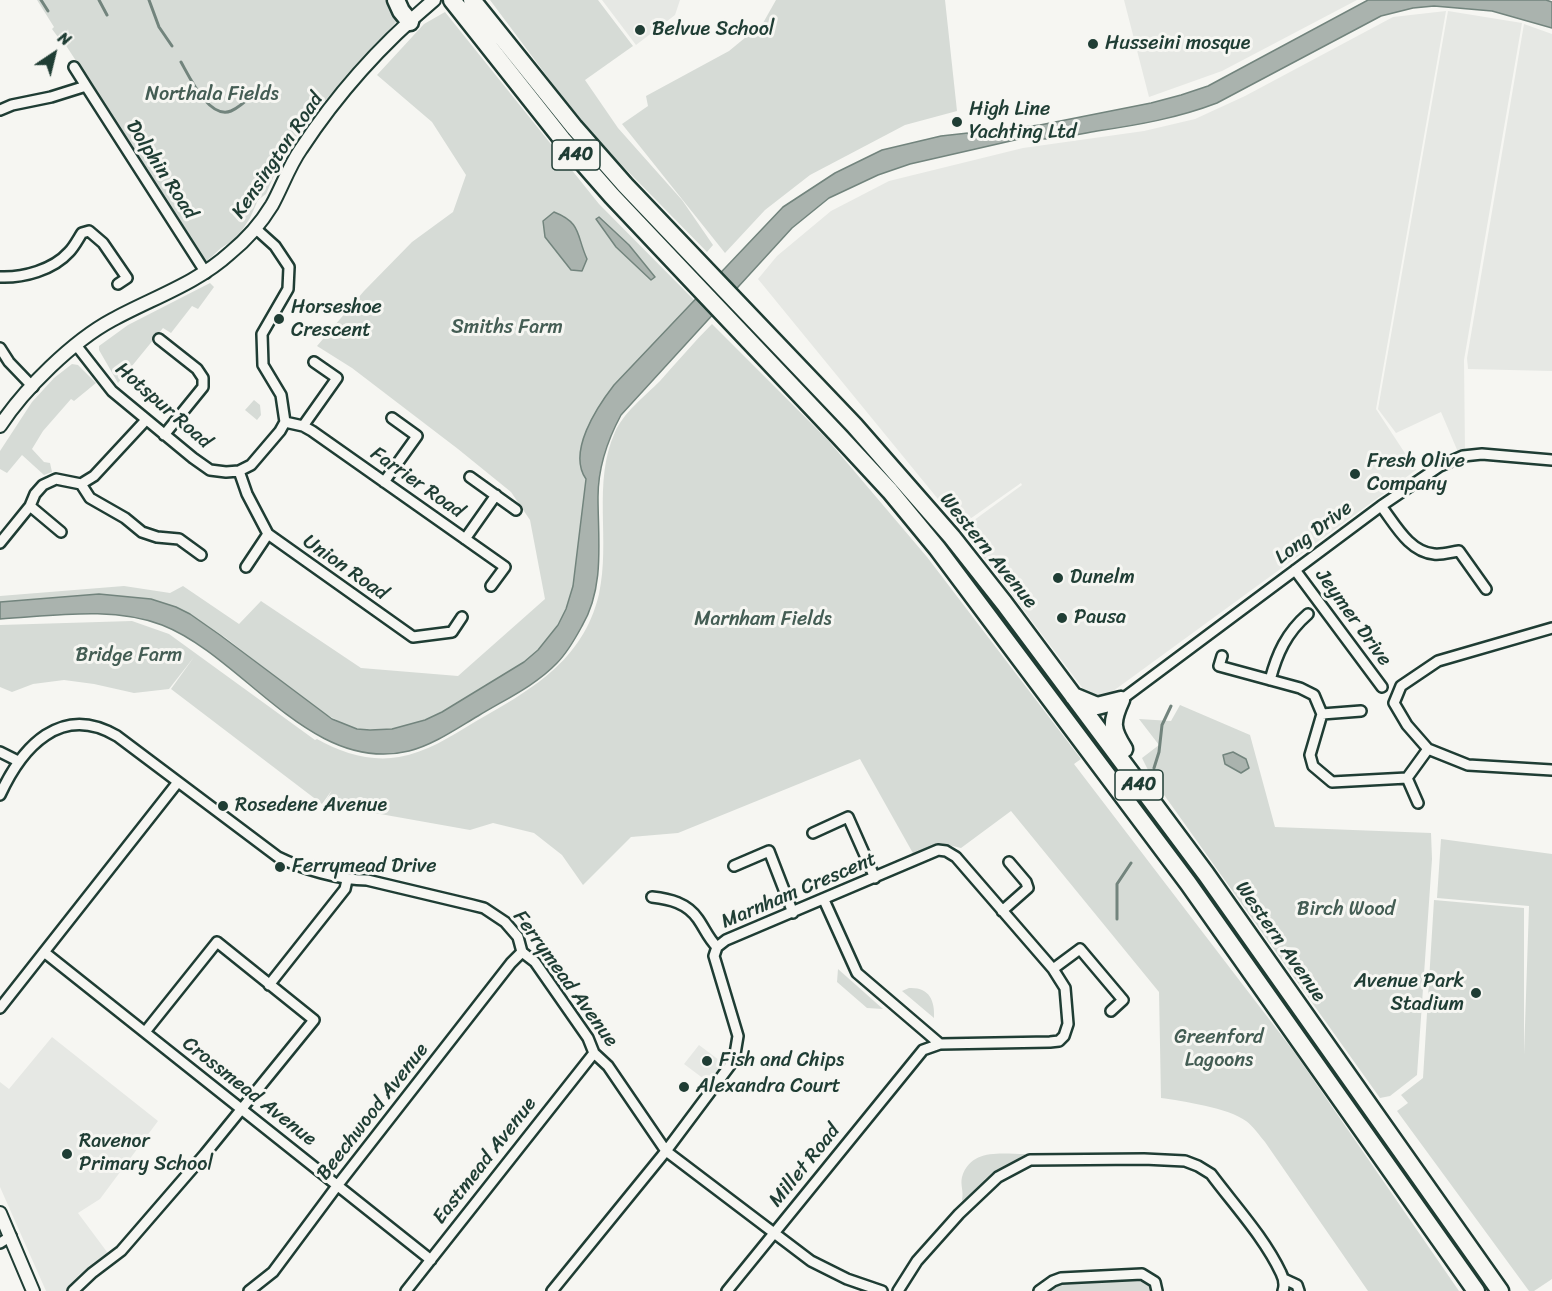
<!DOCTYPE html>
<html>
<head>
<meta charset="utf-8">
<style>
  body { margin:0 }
  #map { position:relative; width:1552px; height:1291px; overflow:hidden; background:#f6f6f2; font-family:Sriracha,sans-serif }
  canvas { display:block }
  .north { position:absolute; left:24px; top:24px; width:60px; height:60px; -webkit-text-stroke:4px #f6f6f2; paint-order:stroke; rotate:35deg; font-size:16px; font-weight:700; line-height:24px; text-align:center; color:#1f3d34 }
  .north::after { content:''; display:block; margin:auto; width:21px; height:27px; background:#1f3d34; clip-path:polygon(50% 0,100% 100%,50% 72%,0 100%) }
</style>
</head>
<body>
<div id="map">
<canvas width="1552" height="1291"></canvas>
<div class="north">N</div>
</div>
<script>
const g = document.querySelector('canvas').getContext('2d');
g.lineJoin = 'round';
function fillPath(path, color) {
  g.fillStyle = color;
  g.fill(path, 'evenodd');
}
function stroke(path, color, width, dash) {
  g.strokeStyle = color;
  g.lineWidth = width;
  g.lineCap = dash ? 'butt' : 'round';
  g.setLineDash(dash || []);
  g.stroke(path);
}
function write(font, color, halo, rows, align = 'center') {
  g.font = font + ' Sriracha,sans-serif';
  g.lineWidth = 6;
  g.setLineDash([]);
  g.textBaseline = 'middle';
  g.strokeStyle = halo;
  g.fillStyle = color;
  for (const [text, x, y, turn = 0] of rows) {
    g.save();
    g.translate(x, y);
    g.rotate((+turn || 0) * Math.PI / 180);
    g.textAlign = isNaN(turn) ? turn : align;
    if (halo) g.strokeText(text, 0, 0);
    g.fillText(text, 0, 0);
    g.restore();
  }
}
const built = new Path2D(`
  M602,0H680L675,15L636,45Z
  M1124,0H1357L1222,71L1149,97Z
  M1446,11L1376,409L1416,470L1105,697L1093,696L1084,690L962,529L1022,485L1021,483L960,526L758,279L777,256L831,211L889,181L1023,148L1144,131L1195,119L1245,96L1393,17Z
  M1448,11L1522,23L1464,360L1465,451L1458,452L1441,412L1396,433L1378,409Z
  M1524,24L1552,34V371L1468,369L1467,358Z
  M52,1037L158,1121L100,1199L78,1213L110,1256L71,1291H46L0,1187V1082L9,1089Z
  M699,1045L723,1063L708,1082L684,1064Z`);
const green = new Path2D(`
  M37,0H386L397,21L304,124L277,169L266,194L258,200L250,218L237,238L221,248L207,261L204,257L201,258L191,237L65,44H63L52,29L54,27Z
  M490,0H598L633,46L585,80L618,128L682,200L713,245L707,252L608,151L561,95Z
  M776,0H945L957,111L905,125L810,175L765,210L725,253L622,124L648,106L646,96L729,51L763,23Z
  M445,12L599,204L698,304L626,377L587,484L571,603L540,652L450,713L399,730L357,729L344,724L318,710L226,638L190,614L151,599L99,594L0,602V596L124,586L170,593L183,586L239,624L261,601L361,668L458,676L545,599L530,520L511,492L458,449L352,368L317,346L364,291L412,242L453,212L466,175L432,122L377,75L424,24Z
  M210,283L214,287L198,309L192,306L171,333L163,328L118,383L99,350V346L128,325Z
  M712,324L827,439L927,557L1081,759L1074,764L1295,1053L1459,1291H1368L1265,1142C1259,1135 1253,1126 1246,1121C1229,1108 1182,1101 1161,1098L1159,992L1011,811L961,848L940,843L914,855L860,759L678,833L631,837L583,885L562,855L534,833L493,823L470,830L324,804L332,790L322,804L171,689L194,657L169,689L134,693L94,684L64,680L33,684L12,692L0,687V625L132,621L169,634L315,740L317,739C341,753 371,762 399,757C427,752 450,737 473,723C529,691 583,662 599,594C611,540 592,483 615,432C624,412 645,396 660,381C677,362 694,342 712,324Z
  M72,364L78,365L96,383L74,401L71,399L43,431L32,449L44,462L50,463L52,472L44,475L22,455L7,473L0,469V451L32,402L54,378Z
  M254,400L260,405L261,415L257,420L245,410Z
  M1180,705L1250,735L1275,827L1431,833L1432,859L1417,1075L1390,1096L1380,1098L1152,778L1142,758L1159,745L1139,719L1171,721Z
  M1441,839L1552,854V1279L1534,1291H1529L1397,1111L1408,1103L1401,1095L1423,1078L1434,900L1524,908V1055L1529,906L1437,898Z
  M838,969L883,1009L867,1008L837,982Z
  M909,988C929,987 935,1000 934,1018L902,991Z
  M1025,1154L1026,1158C1000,1166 983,1182 964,1202L962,1200C964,1191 960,1185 962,1177C971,1148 1001,1154 1025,1154Z
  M1140,1278L1151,1285L1153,1291H1046L1065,1281Z`);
const water = new Path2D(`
  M1368,0H1546L1552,2V28L1492,11L1434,6L1413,8L1381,16L1217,103C1178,118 1138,125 1097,131C1080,134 1063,138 1047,139C1036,139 1026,138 1015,140L910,164L878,175L829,198L792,228L621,415C607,441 598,467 598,497C598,540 605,587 582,626C575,639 567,653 557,663C535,686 504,700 478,716C456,729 433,745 409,751C311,775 244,657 162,625C112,606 53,616 0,619V602L99,594L151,599L176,607L190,614L220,635L332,719L357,729L370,730L392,729L425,720L442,712L524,662L538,650L558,625L566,609L573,586L586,479C567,452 597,407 614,385L783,207L835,173L882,150L941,136L1040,125L1151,103L1181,95L1208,86Z
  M554,212C582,223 576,235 587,259L582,271L571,270L545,237L543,221Z
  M599,217L629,245L655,277L651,280L616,247L596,219Z
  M1233,752L1246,759L1249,768L1241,773L1225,764L1223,755Z`);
const stream = new Path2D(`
  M41,0L48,11
  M99,0L107,15
  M149,0L159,27L172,46
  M181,62C189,76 209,120 231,111C241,107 252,95 260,88
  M1154,768L1159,752L1162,725L1171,706
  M1117,919V884L1131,863`);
const street = new Path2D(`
  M74,67L86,86
  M0,110L12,105L51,97L86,86L206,273
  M0,277C23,278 53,270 69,252C74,247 78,239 82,233L89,231L103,243L127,278L118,284
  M159,339L197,369L203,378V387L164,435
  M76,345L112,391L193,458L210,470L226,472L239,471L251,465L280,431L285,422L281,395L263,365L262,334L288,289L289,267L275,246L255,228
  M0,348L9,362L33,387
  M285,422L303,426L312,431L505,567L491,586
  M303,426L337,378L314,362
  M239,471L247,494L268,534L413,637L452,632L462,617
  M470,477L516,510
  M384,482L417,436L392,418
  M81,484L90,498L125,518L142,532L157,537L179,539L201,555
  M30,506L61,532
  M1381,506C1395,524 1409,552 1434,554C1442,555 1451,552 1459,551L1486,589
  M465,539L496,495
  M0,543L30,506L35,494L43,485L56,479L81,484L94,476L146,420
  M246,567L268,534
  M1295,570L1382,687
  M1552,628L1438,661L1401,686L1394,703L1407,725L1428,749L1468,765L1552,770
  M1222,656L1219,666L1300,688L1314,695L1322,714L1310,755L1313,766L1332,782L1407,778L1428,749
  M1270,680C1277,654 1286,633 1308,614
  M1121,700L1381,506L1440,466L1463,456L1482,454L1552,460
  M1322,714L1361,711
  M0,752L18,761
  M1407,778L1418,803
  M0,795C22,747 61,703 117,736L278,857C302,869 340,880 367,880L472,905L484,908L505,922L518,937L522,952L535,962L588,1038L594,1053L608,1066L666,1151L811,1261L847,1279L882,1291
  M813,833L848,817L875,878
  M734,866L769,851L793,913
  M652,897C670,899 687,903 698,919C705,929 708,938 717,947
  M824,900L857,973L940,1044
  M1002,911L1028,888L1026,882L1009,862
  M44,952L431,1260
  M1053,969L1080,949L1123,1000L1111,1011
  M269,985L345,889L347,880
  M0,1008L178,782
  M0,1243L11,1236
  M1284,1279L1297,1285L1299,1291
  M73,1291L92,1273L121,1251L205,1154L314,1020L217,942L145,1032
  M249,1291L273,1272L337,1186L511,963L522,952
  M406,1291L594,1053
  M552,1291L666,1151L734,1060L738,1036L714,956L717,947L726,940L938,850L946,851L956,857L1053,969L1065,988L1068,1024L1064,1036L1059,1041L1050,1042L940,1044L923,1050L727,1291
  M898,1291L917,1261L959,1214L998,1177L1030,1160L1144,1159L1185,1161L1198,1166L1211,1174C1234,1205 1264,1237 1281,1273C1284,1279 1285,1285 1283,1291
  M1039,1291L1053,1281L1061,1278L1142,1274L1155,1282L1157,1291`);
const secondary = new Path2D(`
  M0,426C24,389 73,341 112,320C152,298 196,284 230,253C246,240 261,223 272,205C282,187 289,166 301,149C337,94 384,42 434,0
  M0,1213L33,1291`);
const highway = new Path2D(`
  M396,0L401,11L410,22
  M452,0L562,139L612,196L839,436L890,491L937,548L1188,883L1476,1291
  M472,0L574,127L625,185L854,425L952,537L1004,603L1206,874L1500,1291
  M1073,696L1097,706L1121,700
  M1121,700C1111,722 1111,729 1124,749`);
const markers = [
  [640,30,6,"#1f3d34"],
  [1093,44,6,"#1f3d34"],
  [957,122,6,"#1f3d34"],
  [279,319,6,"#1f3d34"],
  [1355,474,6,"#1f3d34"],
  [1058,578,6,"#1f3d34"],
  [1062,618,6,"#1f3d34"],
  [223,806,6,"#1f3d34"],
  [280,867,6,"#1f3d34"],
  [1476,993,6,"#1f3d34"],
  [707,1061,6,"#1f3d34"],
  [684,1087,6,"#1f3d34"],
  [67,1154,6,"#1f3d34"]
];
const shields = [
  [576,155,48],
  [1139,785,48]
];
const shieldNames = [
  ["A40",576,155],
  ["A40",1139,785]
];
const poiNames = [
  ["Belvue School",652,30],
  ["Husseini mosque",1105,44],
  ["High Line",969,110],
  ["Yachting Ltd",969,133],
  ["Horseshoe",291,308],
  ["Crescent",291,331],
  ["Fresh Olive",1367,462],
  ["Company",1367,485],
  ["Dunelm",1070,578],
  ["Pausa",1074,618],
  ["Rosedene Avenue",235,806],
  ["Ferrymead Drive",292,867],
  ["Avenue Park",1464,982,"right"],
  ["Stadium",1464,1005,"right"],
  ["Fish and Chips",719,1061],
  ["Alexandra Court",696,1087],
  ["Ravenor",79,1142],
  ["Primary School",79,1165]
];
const parkNames = [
  ["Northala Fields",212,95],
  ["Smiths Farm",507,328],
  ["Marnham Fields",763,620],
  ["Bridge Farm",129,656],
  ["Birch Wood",1346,910],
  ["Greenford",1219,1038],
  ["Lagoons",1219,1061]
];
const streetNames = [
  ["Kensington Road",278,156,-56],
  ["Dolphin Road",161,170,57],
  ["Hotspur Road",163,406,41],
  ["Farrier Road",417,483,35],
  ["Long Drive",1314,533,-37],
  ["Western Avenue",988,551,51],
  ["Union Road",345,568,35],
  ["Jeymer Drive",1353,618,54],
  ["Marnham Crescent",799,891,-23],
  ["Western Avenue",1280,942,55],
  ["Ferrymead Avenue",565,979,54],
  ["Crossmead Avenue",249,1092,38],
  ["Beechwood Avenue",373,1112,-52],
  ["Eastmead Avenue",485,1161,-52],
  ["Millet Road",805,1166,-51]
];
fillPath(built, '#e6e8e4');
fillPath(green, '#d6dbd6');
fillPath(water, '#aab3ae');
stroke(water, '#72847d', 1.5);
stroke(stream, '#72847d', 3);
stroke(street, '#1f3d34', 14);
stroke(secondary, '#1f3d34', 16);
stroke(highway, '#1f3d34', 21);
stroke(street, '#f6f6f2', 9);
stroke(secondary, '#f6f6f2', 12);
stroke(highway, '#f6f6f2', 16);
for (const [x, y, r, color] of markers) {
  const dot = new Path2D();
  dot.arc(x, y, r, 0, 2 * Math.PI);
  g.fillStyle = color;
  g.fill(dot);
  stroke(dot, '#f6f6f2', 2);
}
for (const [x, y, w] of shields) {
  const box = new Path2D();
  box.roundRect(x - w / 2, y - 15, w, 30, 4.5);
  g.fillStyle = '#f6f6f2';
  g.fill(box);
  stroke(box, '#1f3d34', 1.5);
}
write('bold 18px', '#1f3d34', null, shieldNames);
write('20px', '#1f3d34', '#f6f6f2', poiNames, 'left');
write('20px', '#445d54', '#f6f6f2', parkNames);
write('20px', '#1f3d34', '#f6f6f2', streetNames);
</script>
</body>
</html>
